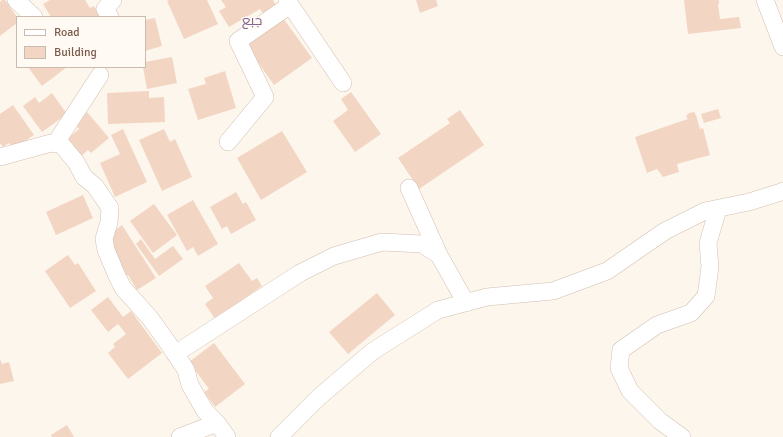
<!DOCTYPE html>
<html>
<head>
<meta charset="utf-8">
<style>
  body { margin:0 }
  #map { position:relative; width:783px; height:437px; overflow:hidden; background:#fdf6ec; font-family:Signika,sans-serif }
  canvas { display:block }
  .legend { position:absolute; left:16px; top:16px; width:130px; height:52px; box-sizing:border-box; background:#fffaf3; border:1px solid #cabbb1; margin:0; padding:5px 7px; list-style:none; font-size:12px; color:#7a5c4d }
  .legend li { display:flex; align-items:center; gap:8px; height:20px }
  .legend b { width:20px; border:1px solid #cabbb1 }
</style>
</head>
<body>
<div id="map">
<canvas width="783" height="437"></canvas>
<ul class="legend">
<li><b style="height:5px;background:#fff"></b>Road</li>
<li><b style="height:11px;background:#f3d5c3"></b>Building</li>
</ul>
</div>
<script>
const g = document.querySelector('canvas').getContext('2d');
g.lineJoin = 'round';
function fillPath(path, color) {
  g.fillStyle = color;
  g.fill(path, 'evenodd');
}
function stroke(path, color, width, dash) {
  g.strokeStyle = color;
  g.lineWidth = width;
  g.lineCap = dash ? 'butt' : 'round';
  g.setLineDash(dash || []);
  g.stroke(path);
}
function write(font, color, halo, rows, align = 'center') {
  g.font = font + ' Signika,Cairo,sans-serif';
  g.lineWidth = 3;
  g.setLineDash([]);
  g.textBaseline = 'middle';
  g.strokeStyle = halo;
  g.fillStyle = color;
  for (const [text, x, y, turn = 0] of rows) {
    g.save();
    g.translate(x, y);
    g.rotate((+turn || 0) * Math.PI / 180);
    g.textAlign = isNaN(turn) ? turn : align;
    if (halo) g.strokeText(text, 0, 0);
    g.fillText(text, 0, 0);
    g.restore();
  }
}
const building = new Path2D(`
  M2,0H5L17,17V23L0,36V2Z
  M50,0H85L90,8L94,6L100,17H51L43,4Z
  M169,0H207L218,24L184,39L167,1Z
  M221,0H273L277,7L264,15L260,9L229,27L219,11L226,7Z
  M416,0H436L438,6L420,13Z
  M684,0H719V4H718L720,19L739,17L741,28L688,34Z
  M155,18L162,46L145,51V20Z
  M283,18L312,58L274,85L245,44Z
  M172,57L177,83L147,89L143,67H145V62Z
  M28,67H67L42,86Z
  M225,71L236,108L198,120L188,89L206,84L204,78Z
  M149,91V98L164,97L165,122L108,124L107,93Z
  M351,92L381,134L355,152L333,121L348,110L341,99Z
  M52,93L67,114L42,132L23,106L35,97L39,103Z
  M13,105L34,135L14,149L9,143L3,147L0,143V114Z
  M718,109L721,118L704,123L701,114Z
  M460,110L484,145L419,189L398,158L450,123L447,119Z
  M87,112L109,138L91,153L88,150L80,157L66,140L79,129L74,123Z
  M694,112L696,115L700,129L703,128L710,155L677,164L679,172L663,177L657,169L647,173L635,137L688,119L686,116L689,113Z
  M123,129L147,182L115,197L100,163L120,154L111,135Z
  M164,129L170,142L175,139L192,177L162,191L139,140Z
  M282,131L307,172L261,200L237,158Z
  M236,192L243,204L246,202L256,220L231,234L227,226L222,229L210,207Z
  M83,195L93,218L56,235L46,212Z
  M193,200L218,244L198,256L193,247L187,251L167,215Z
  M154,204L177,235L153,253L130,221Z
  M122,225L156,278L137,290L128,275L121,279L109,250L110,234Z
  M141,239L155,259L173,246L183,259L159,276L136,244Z
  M68,255L75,265L78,263L96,291L70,308L45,271Z
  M239,263L252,281L257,278L262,286L215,319L205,304L213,298L205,286Z
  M377,293L395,315L348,354L329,332Z
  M108,297L123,317L131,311L162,353L128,379L108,353L115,347L113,344L126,334L118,324L108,332L91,310Z
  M214,343L245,384L215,407L204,392L209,389L189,362Z
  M0,359L2,364L9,362L14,381L0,384Z
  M67,425L74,437H52L51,435Z`);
const street = new Path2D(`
  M16,0L34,17
  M287,0L343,83
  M765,0L783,47
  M110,17L105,9L113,0
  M228,142L265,97L238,41L290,5
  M55,144L100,75
  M0,157L51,143L61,144L76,162L84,177L95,186L110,208L109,222L104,239L106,250L117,276L123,288L150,318L168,343L186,370L190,385L205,411L217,423L227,437
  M409,188L439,255L466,303
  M175,354L300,273L334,256L382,242L422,244L439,255
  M180,437L217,423
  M279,437L319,397L373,351L438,310L487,297L553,291L607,271L665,231L705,211L749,202L781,192L783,191
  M682,437L660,421L630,391L619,368L621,350L657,325L691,313L706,296L710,267L708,243L718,209`);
const quarterNames = [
  ["جبع",252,21]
];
fillPath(building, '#f3d5c3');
stroke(street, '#d1beb0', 18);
stroke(street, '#fff', 17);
write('14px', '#846695', '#fffaf3', quarterNames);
</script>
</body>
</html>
